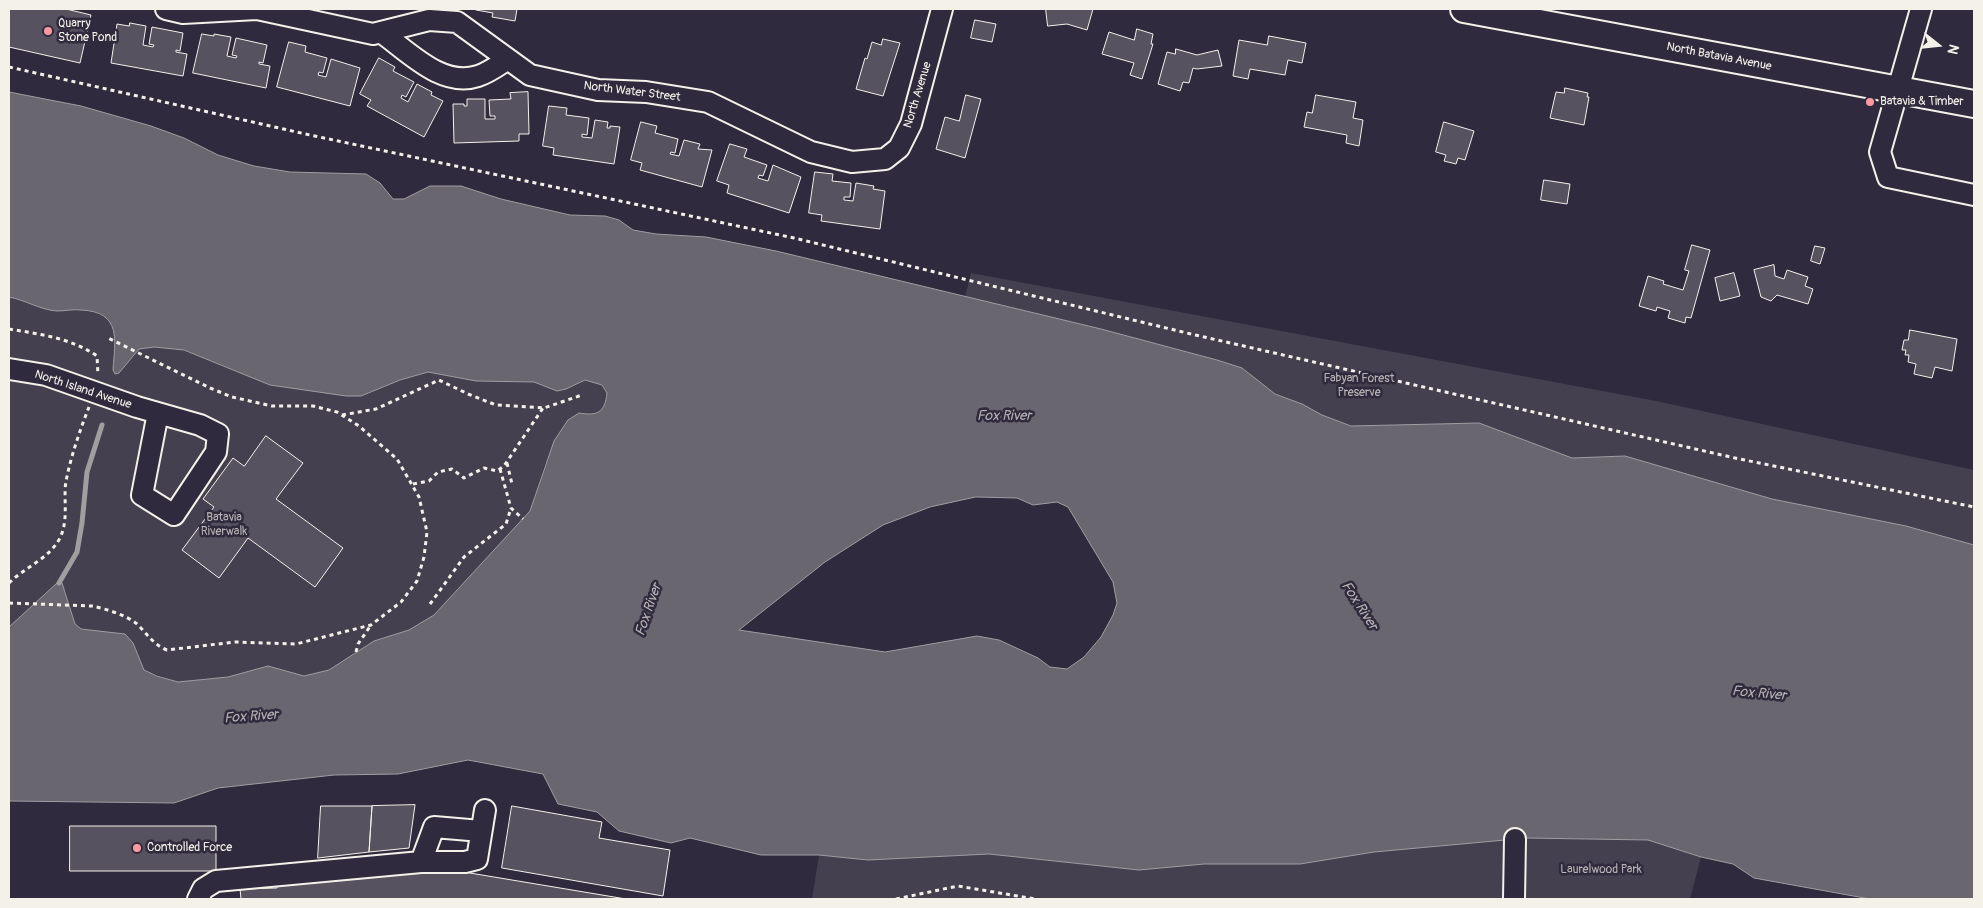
<!DOCTYPE html>
<html>
<head>
<meta charset="utf-8">
<style>
  body { margin:0 }
  #map { position:relative; width:1983px; height:908px; overflow:hidden; background:#2f2a3d; font-family:Pangolin,sans-serif }
  canvas { display:block }
  .frame { position:absolute; inset:0; border:10px solid #f4f1e8; pointer-events:none }
  .north { position:absolute; left:1913px; top:20px; width:50px; height:50px; -webkit-text-stroke:4px #2f2a3d; paint-order:stroke; rotate:106deg; font-size:14px; font-weight:700; line-height:20px; text-align:center; color:#f4f1e8 }
  .north::after { content:''; display:block; margin:auto; width:18px; height:22px; background:#f4f1e8; clip-path:polygon(50% 0,100% 100%,50% 72%,0 100%) }
</style>
</head>
<body>
<div id="map">
<canvas width="1983" height="908"></canvas>
<div class="frame"></div>
<div class="north">N</div>
</div>
<script>
const g = document.querySelector('canvas').getContext('2d');
g.lineJoin = 'round';
function fillPath(path, color) {
  g.fillStyle = color;
  g.fill(path, 'evenodd');
}
function stroke(path, color, width, dash) {
  g.strokeStyle = color;
  g.lineWidth = width;
  g.lineCap = dash ? 'butt' : 'round';
  g.setLineDash(dash || []);
  g.stroke(path);
}
function write(font, color, halo, rows, align = 'center') {
  g.font = font + ' Pangolin,sans-serif';
  g.lineWidth = 5;
  g.setLineDash([]);
  g.textBaseline = 'middle';
  g.strokeStyle = halo;
  g.fillStyle = color;
  for (const [text, x, y, turn = 0] of rows) {
    g.save();
    g.translate(x, y);
    g.rotate((+turn || 0) * Math.PI / 180);
    g.textAlign = isNaN(turn) ? turn : align;
    if (halo) g.strokeText(text, 0, 0);
    g.fillText(text, 0, 0);
    g.restore();
  }
}
const green = new Path2D(`
  M971,273L1656,401L1974,470V545L1906,526L1772,499L1625,456L1572,458L1479,423L1352,426L1322,415L1302,404L1275,394L1242,368L1218,360L1101,329L965,297Z
  M9,297L56,311L81,310L96,313L109,319L114,328L119,373L139,349L154,347L183,350L233,370L361,396L400,380L428,372L476,381L534,382L557,391L566,389L585,380L602,385L607,393C605,413 597,416 579,413L545,464L530,511L434,615L409,630L374,641L329,670L304,676L268,666L228,677L178,682L144,670L133,643L81,629L75,624L65,590L23,616L9,627Z
  M1527,838L1649,840L1701,857L1690,899H812L819,855L868,860L989,854L1139,870L1204,864H1300L1374,852Z`);
const water = new Path2D(`
  M9,92L81,106L151,126L184,138L218,155L254,166L290,172L366,174L380,183L393,199H404L430,186H461L501,199L570,215L605,216L619,220L633,230L656,234L706,237L776,251L1101,329L1217,360L1242,368L1275,394L1302,404L1322,415L1351,426L1479,423L1572,458L1625,456L1772,499L1906,526L1974,545V899H1870L1754,878L1733,864L1701,857L1648,840L1527,838L1374,852L1300,864H1204L1139,870L989,854L868,860L819,855H761L690,838L671,843L619,831L597,812L558,804L543,774L468,760L398,774L334,775L218,788L174,803L9,801V627L57,583H62L75,624L81,629L125,634L133,643L144,670L157,676L178,682L228,677L268,666L304,676L329,670L374,641L409,630L434,615L530,511L554,441L568,420L579,413C597,416 605,413 607,393L602,385L585,380L566,389L557,391L534,382L476,381L428,372L400,380L361,396H346L270,385L184,350L154,347L139,349L119,373L115,374L113,370C115,340 122,312 81,310C73,309 65,311 57,311C41,310 25,300 9,297ZM976,497L1017,498L1033,505L1057,502L1068,507L1113,582L1117,603L1113,615L1101,637L1084,657L1067,669L1050,667L1038,658L999,640L977,636L885,652L739,630L825,562L883,525L930,507Z`);
const stream = new Path2D(`
  M59,583L77,552L82,523L87,472L102,425`);
const building = new Path2D(`
  M9,9H66L91,15L80,63L9,47Z
  M476,9H517L515,21L492,17L493,13L476,10Z
  M1046,9H1093L1087,30L1067,24L1048,26Z
  M975,20L996,24L992,42L971,38Z
  M130,23L146,26L143,45L153,47L154,45L149,44L152,27L183,33L180,51L176,50V52L187,54L183,76L111,63L117,24L129,26Z
  M1137,29L1153,34L1151,44H1153L1142,79L1130,75L1134,63L1102,54L1109,32L1134,40Z
  M202,34L214,36V34L231,37L227,56L236,58L237,56L232,55L236,38L267,45L263,63L259,62V64L270,66L266,88L193,73Z
  M1269,36L1306,43L1302,63L1288,60L1285,75L1250,69L1248,79L1233,76L1239,40L1267,45Z
  M883,39L900,43L883,96L856,89L865,58L867,59L872,42L881,45Z
  M289,42L306,46L305,52L327,58L323,73L319,72L318,75L326,77L331,59L360,68L350,106L277,87Z
  M1176,49L1197,55L1218,50L1222,66L1197,69L1193,68L1189,83L1183,82L1180,91L1158,84L1167,52L1175,54Z
  M379,58L395,67L393,71L414,82L406,97L402,95L401,98L408,102L417,84L432,92L431,95L443,101L424,137L367,106L371,100L360,94Z
  M1565,88L1588,93L1587,97H1589L1584,125L1550,118L1556,92L1564,93Z
  M528,92L529,134H519V141L454,143L453,104H464V106H467V99H485V119H495V116H490L489,100L511,99L510,93Z
  M966,95L981,99L965,158L936,149L945,117L959,121Z
  M1316,95L1356,102L1353,118L1363,120L1359,146L1346,143L1347,135L1304,127L1307,112L1312,113Z
  M549,106L567,108L566,115L589,118L587,135L582,134V137L592,138L595,120L608,122L607,128H610V126L620,127L614,164L553,155L554,148L543,146Z
  M641,122L657,126L655,133L678,139L675,153L671,152L670,154L679,156L684,140L700,144L698,149L712,150L702,187L640,170L642,163L631,160Z
  M1444,122L1474,131L1465,160L1458,158L1456,164L1444,161L1446,155L1436,152Z
  M730,144L747,149L744,157L767,165L763,176L759,175L758,178L768,181L773,165L801,177L789,213L727,193L729,185L717,181Z
  M815,172L833,174L832,181L851,183L850,197H844V200L853,201L856,183L874,186L873,189L885,191L880,229L821,221L822,215L809,213Z
  M1544,180L1570,184L1567,204L1541,200Z
  M1692,245L1710,250L1691,318L1686,317L1685,323L1668,318L1670,311L1657,307L1656,311L1639,306L1648,276L1664,281L1663,284L1683,290L1689,271L1685,270Z
  M1815,246L1825,248L1820,264L1811,261Z
  M1774,265L1775,276L1784,279L1787,270L1808,277L1805,286L1813,289L1808,304L1777,295L1771,301L1761,297L1754,270Z
  M1734,273L1740,296L1720,301L1715,278Z
  M1910,330L1957,339L1952,371L1935,367L1932,378L1914,374L1916,364L1908,362L1909,355H1905L1906,350H1902L1904,340H1908Z
  M266,436L303,463L276,499L343,548L315,587L248,538L219,578L182,550L214,507L203,499L233,458L244,466Z
  M415,805L409,848L369,852L372,806Z
  M321,806H372L369,852L318,858Z
  M512,806L602,822L599,838L670,850L663,896L502,868Z
  M70,826H216V871H70Z
  M390,871H458L626,899H241L240,889L277,888V886Z`);
const path = new Path2D(`
  M9,67L310,135L794,238L1191,334L1735,458L1974,507
  M9,329C39,334 71,338 97,356L98,375
  M342,415L376,409L439,380L468,394L496,405L544,408L582,395
  M507,463L512,484
  M500,469L511,508L523,519
  M413,484L429,481L438,472L452,469L464,478L484,468L497,471L504,466L543,408
  M9,583C25,567 49,559 60,538C69,519 63,499 66,481C71,456 80,430 89,407
  M9,603L92,606C106,609 126,615 137,624C147,634 154,645 167,650L235,642L296,644L371,625L401,602L417,581L424,557L427,532L419,497L397,459L359,426L337,412L313,406H272L232,397L210,388L108,338
  M430,604L464,557L506,524L511,508
  M356,652L358,644L371,625
  M896,899L958,886L1035,899`);
const minor = new Path2D(`
  M166,9L183,13L257,9L373,34L429,20L457,22L530,75L598,90L646,92L708,102L811,152L852,162L885,159L899,148L911,124L942,9
  M1921,9L1880,152L1888,177L1974,195
  M382,33C409,52 442,88 478,76C488,73 499,65 508,59
  M9,369L46,375L137,407L200,425L218,434L216,452L174,515L142,495L158,413
  M421,862L434,827L481,831
  M198,899L203,889L216,881L421,862H465L477,859L485,810
  M1514,899L1515,839`);
const major = new Path2D(`
  M1464,9L1974,104`);
const markers = [
  [48,31,5,"#ff9aa2"],
  [1870,102,5,"#ff9aa2"],
  [137,848,5,"#ff9aa2"]
];
const poiNames = [
  ["Quarry",58,24],
  ["Stone Pond",58,38],
  ["Batavia & Timber",1880,102],
  ["Controlled Force",147,848]
];
const streetNames = [
  ["North Batavia Avenue",1719,57,11],
  ["North Water Street",632,92,7],
  ["North Avenue",918,95,-73],
  ["North Island Avenue",83,390,18]
];
const parkNames = [
  ["Fabyan Forest",1359,379],
  ["Preserve",1359,393],
  ["Batavia",224,518],
  ["Riverwalk",224,532],
  ["Laurelwood Park",1601,870]
];
const waterNames = [
  ["Fox River",1004,416],
  ["Fox River",1359,606,57],
  ["Fox River",649,610,-71],
  ["Fox River",1759,694,5],
  ["Fox River",251,717,-4]
];
fillPath(green, '#454050');
fillPath(water, '#6a6670');
stroke(water, '#a19ea0', 1);
stroke(stream, '#a19ea0', 5);
fillPath(building, '#56525f');
stroke(building, '#f4f1e8', 1);
stroke(minor, '#f4f1e8', 24);
stroke(major, '#f4f1e8', 30);
stroke(path, '#f4f1e8', 3, [4, 4]);
stroke(minor, '#2f2a3d', 20);
stroke(major, '#2f2a3d', 26);
for (const [x, y, r, color] of markers) {
  const dot = new Path2D();
  dot.arc(x, y, r, 0, 2 * Math.PI);
  g.fillStyle = color;
  g.fill(dot);
  stroke(dot, '#2f2a3d', 2);
}
write('12px', '#f4f1e8', '#2f2a3d', poiNames, 'left');
write('12px', '#f4f1e8', '#2f2a3d', streetNames);
write('12px', '#b7b3b3', '#2f2a3d', parkNames);
write('italic 14px', '#b6b2b2', '#2f2a3d', waterNames);
</script>
</body>
</html>
